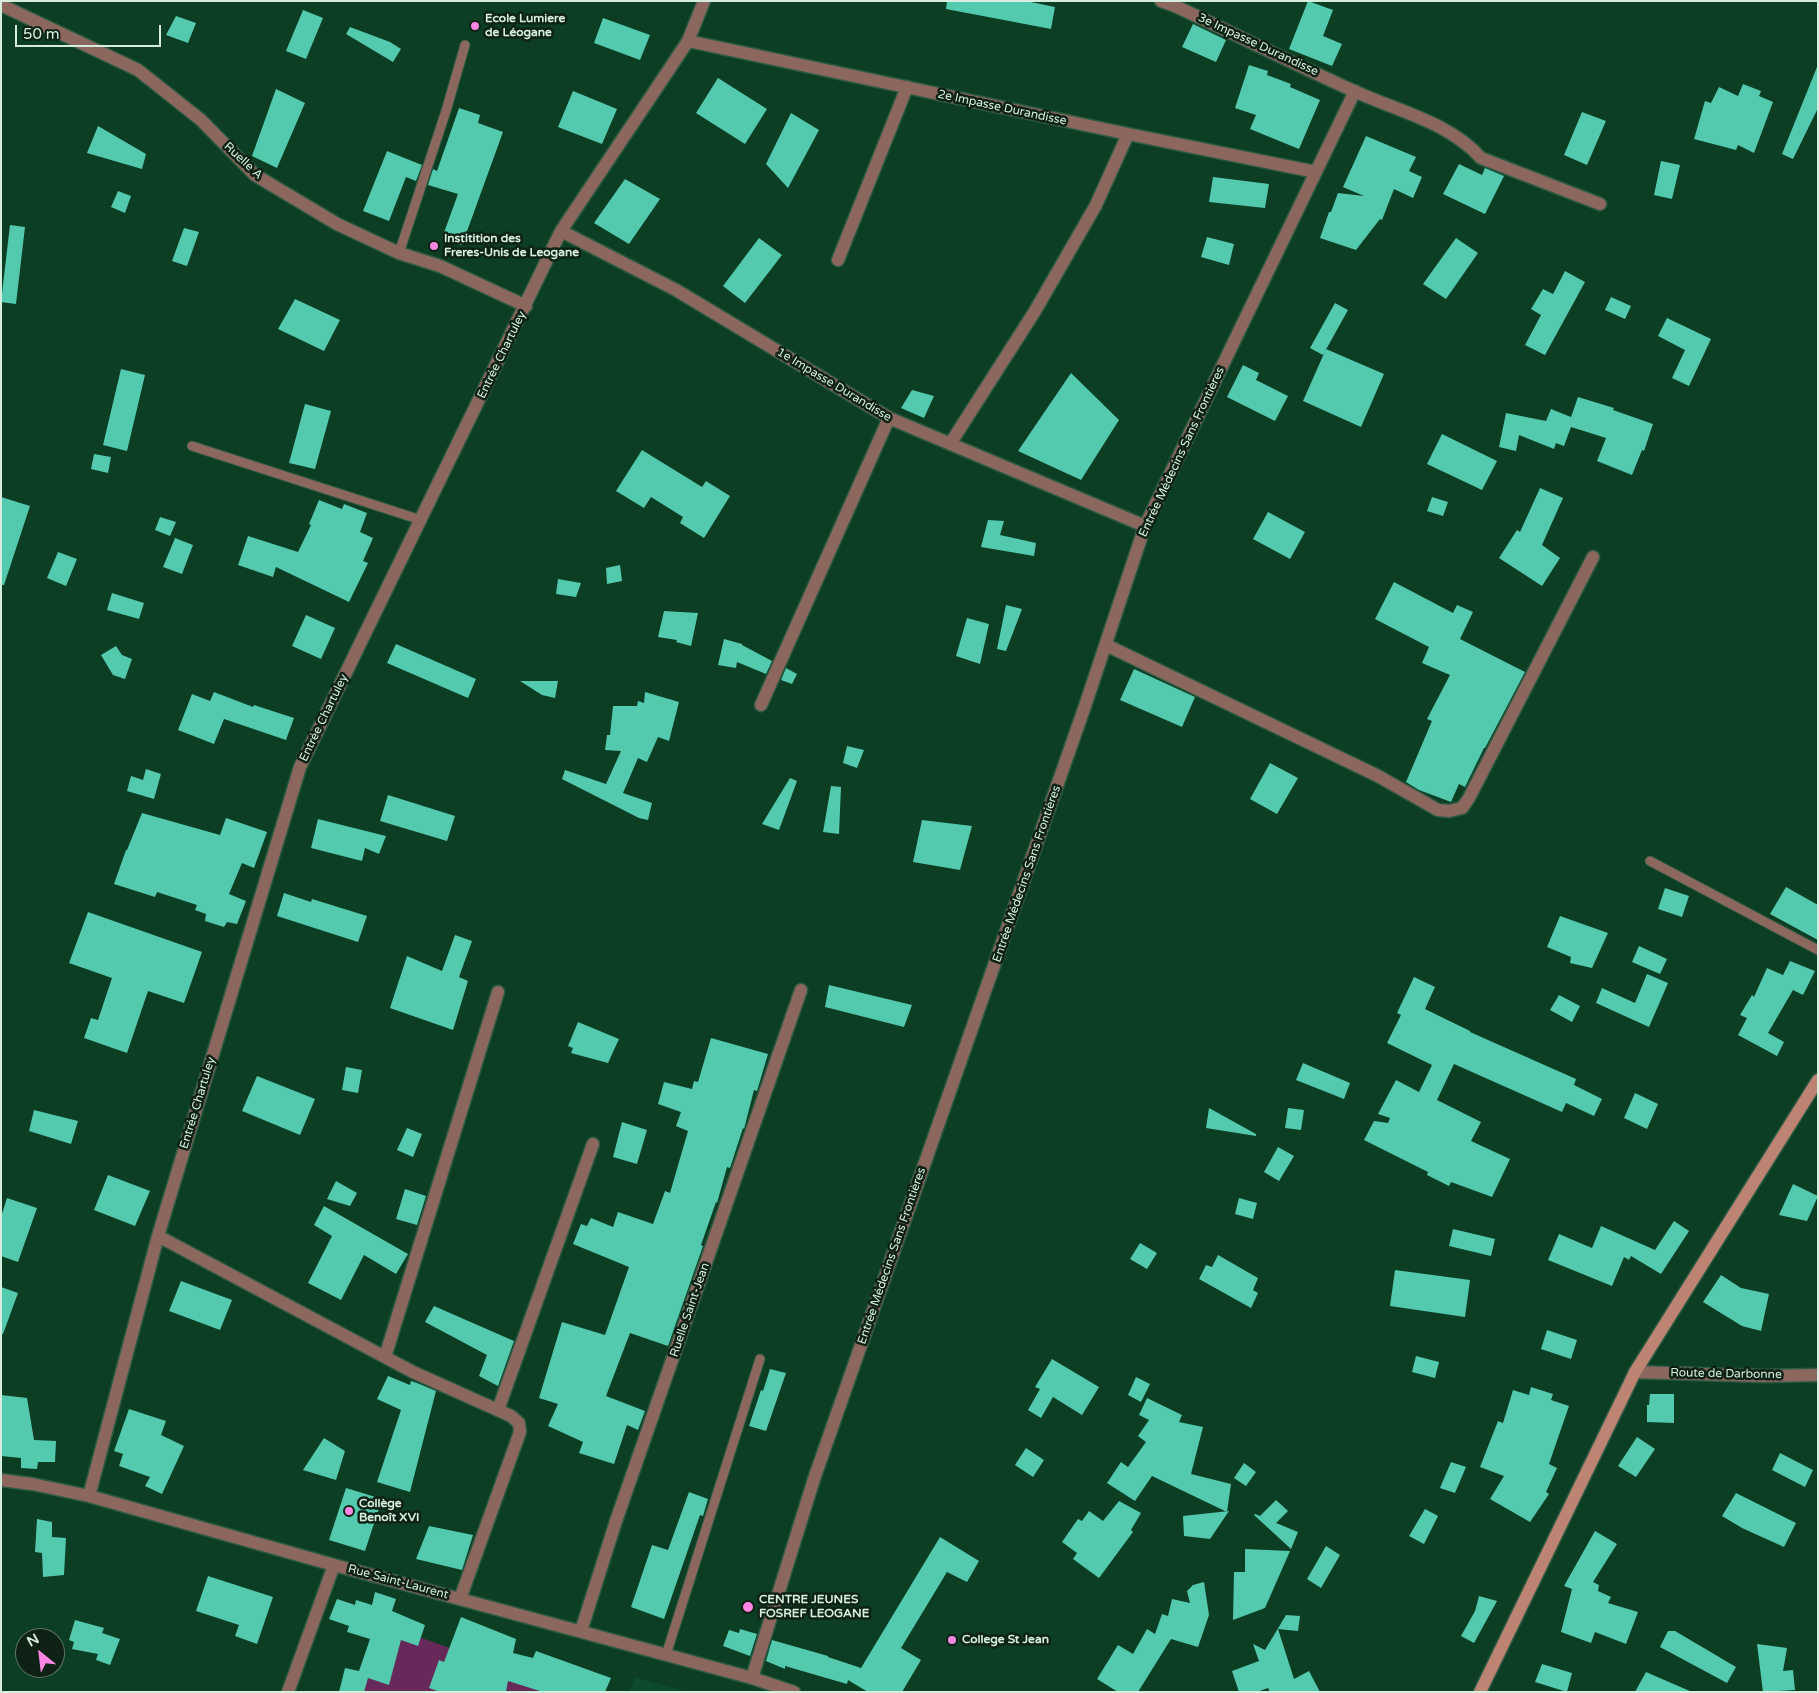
<!DOCTYPE html>
<html>
<head>
<meta charset="utf-8">
<style>
  body { margin:0 }
  #map { position:relative; width:1819px; height:1693px; overflow:hidden; background:#0c3e24; font-family:"Varela Round",sans-serif }
  canvas { display:block }
  .frame { position:absolute; inset:0; border:2px solid #d5eedd; pointer-events:none }
  .north { position:absolute; left:15px; top:1628px; width:50px; height:50px; box-sizing:border-box; background:#0d2115; border:1px solid #5d7365; border-radius:50%; rotate:331deg; font-size:14px; font-weight:700; line-height:20px; text-align:center; color:#d5eedd }
  .north::after { content:''; display:block; margin:auto; width:18px; height:22px; background:#fd86e3; clip-path:polygon(50% 0,100% 100%,50% 72%,0 100%) }
  .scale { position:absolute; left:15px; top:25px; width:146px; height:22px; box-sizing:border-box; border:2px solid #d5eedd; border-top:0; padding-left:6px; font-size:15px; line-height:18px; white-space:nowrap; color:#d5eedd; -webkit-text-stroke:4px #0d2115; paint-order:stroke }
</style>
</head>
<body>
<div id="map">
<canvas width="1819" height="1693"></canvas>
<div class="frame"></div>
<div class="north">N</div>
<div class="scale">50 m</div>
</div>
<script>
const g = document.querySelector('canvas').getContext('2d');
g.lineJoin = 'round';
function fillPath(path, color) {
  g.fillStyle = color;
  g.fill(path, 'evenodd');
}
function stroke(path, color, width, dash) {
  g.strokeStyle = color;
  g.lineWidth = width;
  g.lineCap = dash ? 'butt' : 'round';
  g.setLineDash(dash || []);
  g.stroke(path);
}
function write(font, color, halo, rows, align = 'center') {
  g.font = font + ' "Varela Round",sans-serif';
  g.lineWidth = 5;
  g.setLineDash([]);
  g.textBaseline = 'middle';
  g.strokeStyle = halo;
  g.fillStyle = color;
  for (const [text, x, y, turn = 0] of rows) {
    g.save();
    g.translate(x, y);
    g.rotate((+turn || 0) * Math.PI / 180);
    g.textAlign = isNaN(turn) ? turn : align;
    if (halo) g.strokeText(text, 0, 0);
    g.fillText(text, 0, 0);
    g.restore();
  }
}
const built = new Path2D(`
  M635,1677L687,1692H629Z`);
const green = new Path2D(`
  M380,1623L572,1692H355Z`);
const building = new Path2D(`
  M947,1H1026L1055,7L1051,29L946,9Z
  M1308,1L1333,10L1323,36L1342,44L1332,66L1289,49Z
  M303,10L323,18L306,59L286,51Z
  M176,16L196,23L188,43L166,35Z
  M603,18L650,35L640,60L594,43Z
  M1193,24L1226,40L1216,62L1182,47Z
  M350,27L390,42L401,49L393,62L346,34Z
  M1249,65L1268,71L1267,75L1291,84L1290,87L1320,100L1299,149L1250,129L1256,115L1235,108Z
  M1817,67L1818,108L1793,159L1782,154Z
  M718,78L767,109L745,144L696,113Z
  M1743,84L1761,91L1759,96L1773,102L1754,153L1738,145L1736,150L1694,139L1705,101L1711,103L1719,87L1738,96Z
  M276,89L305,103L277,168L252,156Z
  M573,91L617,109L602,144L558,127Z
  M459,108L480,115L478,123L503,132L462,245L442,238L458,194L428,185L433,169L437,171Z
  M1582,112L1606,121L1587,165L1564,155Z
  M791,113L819,130L788,188L766,164Z
  M98,126L146,154L142,169L87,153Z
  M1366,136L1416,157L1409,171L1422,177L1413,198L1394,189L1382,220L1380,219L1356,250L1320,238L1329,212H1331L1338,193L1364,196L1343,187Z
  M387,151L422,165L416,181L406,177L389,221L363,211Z
  M1661,161L1680,165L1672,199L1654,195Z
  M1459,164L1482,175L1485,168L1504,176L1485,214L1443,194Z
  M1213,177L1269,184L1265,208L1209,202Z
  M625,179L660,199L629,244L594,223Z
  M118,191L131,196L125,213L111,207Z
  M10,225L25,227L16,304L1,302Z
  M184,228L199,232L187,266L172,261Z
  M1207,237L1234,244L1229,265L1201,257Z
  M759,238L782,255L745,303L723,286Z
  M1456,238L1478,253L1446,299L1423,284Z
  M1565,271L1585,282L1545,355L1525,345L1541,315L1531,309L1543,289L1553,294Z
  M1611,297L1631,306L1625,319L1605,310Z
  M295,299L340,320L324,351L278,329Z
  M1335,303L1348,310L1323,355L1310,348Z
  M1667,318L1711,339L1689,386L1672,378L1685,350L1658,336Z
  M1326,349L1384,374L1361,427L1303,401Z
  M1243,365L1259,373L1256,380L1288,396L1275,421L1227,397Z
  M121,369L145,375L127,451L103,445Z
  M1071,373L1119,420L1081,480L1018,451Z
  M912,390L934,396L924,418L901,408Z
  M1578,397L1614,408L1613,410L1653,424L1644,451L1642,450L1632,475L1597,461L1606,438L1571,427L1564,446L1556,443L1554,449L1519,435L1516,451L1499,447L1506,413L1546,421L1551,409L1571,417Z
  M305,404L331,411L315,469L289,463Z
  M1442,434L1497,461L1482,490L1427,464Z
  M642,450L702,487L706,481L730,496L704,538L680,523L683,517L651,497L644,508L616,491Z
  M94,454L111,457L108,473L91,469Z
  M1540,488L1563,498L1542,545L1560,558L1542,586L1499,558L1517,530L1520,532Z
  M1,497L30,506L4,585H1Z
  M1432,497L1448,502L1443,516L1427,511Z
  M319,500L342,509L344,504L367,513L360,532L373,538L363,561L368,563L349,602L276,567L273,577L238,565L248,536L298,552L311,525L309,524Z
  M1268,512L1305,532L1290,559L1253,539Z
  M160,517L176,522L170,536L155,530Z
  M988,520L1004,521L1000,535L1036,543L1034,556L981,547Z
  M175,538L193,545L182,574L163,567Z
  M58,552L77,559L66,586L47,578Z
  M620,565L622,581L607,584L606,568Z
  M558,579L581,583L576,597L556,594Z
  M1394,582L1453,613L1457,605L1473,612L1460,639L1525,672L1485,748H1484L1465,787L1459,784L1451,802L1419,790L1406,782L1432,721L1427,719L1450,675L1422,663L1429,647L1375,619Z
  M112,593L144,603L139,619L107,610Z
  M1006,605L1022,609L1006,651L997,649Z
  M664,611L698,613L691,646L676,642L677,640L658,637Z
  M306,615L335,628L321,659L292,646Z
  M967,618L989,624L980,664L956,656Z
  M724,639L742,644V645L772,661L766,674L737,662L736,668L718,665Z
  M396,644L476,679L468,698L387,663Z
  M116,646L122,655L132,659L125,679L113,675L101,655Z
  M786,668L797,674L792,684L781,680Z
  M1134,669L1195,697L1182,727L1120,700Z
  M520,681H558L555,698L542,695Z
  M214,692L253,707L254,705L294,718L286,740L224,719L214,744L178,730L192,694L210,701Z
  M645,692L679,702L669,741L658,737L647,762L638,758L623,793L652,803L648,820L639,818L562,779L565,770L606,784L621,751L605,750L607,735H610L613,706H637L638,701L644,703Z
  M847,746L864,750L857,768L843,763Z
  M1270,763L1298,778L1277,814L1250,799Z
  M146,769L161,774L154,799L127,791L131,776L143,780Z
  M790,778L797,781L779,830L762,824Z
  M831,786L841,787L839,834L823,832Z
  M388,795L455,816L447,841L380,821Z
  M142,813L220,835L226,818L267,832L254,868L242,863L229,894L246,901L237,924L227,922L224,927L205,921L206,914L195,910L197,905L157,892L155,897L114,884L126,850H127Z
  M318,819L386,836L379,854L365,848L362,861L311,848Z
  M922,820L972,826L960,870L913,862Z
  M1786,887L1818,905V940L1770,914Z
  M1665,888L1689,896L1682,917L1658,909Z
  M284,893L311,902L312,899L367,916L358,942L277,916Z
  M88,912L202,952L184,1003L148,991L127,1053L84,1038L91,1018L98,1020L112,978L69,963Z
  M1560,916L1608,933L1592,968L1570,963L1571,957L1547,947Z
  M455,935L472,941L459,977L468,981L453,1030L390,1008L407,956L442,971Z
  M1639,946L1667,959L1660,974L1632,962Z
  M1790,961L1815,971L1803,995L1793,990L1768,1033L1784,1042L1777,1056L1738,1035L1747,1018L1740,1015L1752,995L1754,997L1767,968L1783,975Z
  M1647,974L1668,983L1649,1027L1596,1003L1602,988L1635,1003Z
  M1414,977L1435,987L1425,1009L1470,1031V1032L1576,1079L1574,1085L1602,1099L1594,1116L1566,1103L1562,1112L1454,1064L1437,1100L1481,1122L1471,1141L1510,1159L1492,1197L1451,1182L1449,1186L1427,1175L1428,1172L1364,1140L1374,1121L1388,1123L1390,1118L1378,1114L1396,1080L1419,1092L1432,1065L1387,1043L1401,1015L1397,1013Z
  M829,985L912,1005L904,1027L825,1007Z
  M1559,995L1580,1006L1572,1022L1550,1010Z
  M578,1022L619,1039L608,1063L571,1053L573,1048L568,1046Z
  M711,1038L768,1054L757,1091L754,1090L744,1129L743,1128L730,1168L727,1167L717,1203L716,1202L701,1245L703,1246L668,1346L630,1333L606,1396L645,1411L638,1430L627,1425L614,1464L579,1453L583,1442L548,1426L558,1404L539,1398L562,1322L605,1335L629,1267L573,1244L581,1224L587,1226L591,1218L613,1227L618,1212L653,1224L665,1191L670,1193L688,1131L676,1126L681,1112L658,1104L664,1082L692,1089L694,1081L698,1082Z
  M1303,1063L1350,1083L1344,1099L1296,1080Z
  M346,1067L362,1070L358,1093L342,1090Z
  M257,1076L315,1099L300,1135L242,1111Z
  M1635,1093L1658,1104L1647,1129L1624,1118Z
  M1209,1108L1256,1134V1136L1206,1128Z
  M1288,1108L1304,1110L1301,1130L1285,1128Z
  M34,1110L78,1121L71,1144L29,1131Z
  M622,1122L647,1130L637,1164L613,1157Z
  M407,1128L422,1134L413,1157L397,1150Z
  M1278,1147L1294,1156L1279,1181L1264,1172Z
  M108,1175L150,1191L135,1226L94,1210Z
  M336,1181L357,1193L350,1206L327,1199Z
  M1793,1184L1818,1196L1807,1221L1779,1215Z
  M405,1189L426,1196L417,1225L396,1219Z
  M7,1198L37,1208L18,1262L1,1256V1217Z
  M1239,1198L1257,1203L1253,1219L1235,1214Z
  M324,1206L408,1254L396,1274L364,1255L341,1300L308,1283L332,1236L314,1225Z
  M1674,1221L1689,1231L1661,1274L1631,1256L1629,1260L1624,1257L1612,1286L1548,1260L1559,1234L1592,1248L1601,1226L1655,1250Z
  M1453,1229L1495,1239L1491,1256L1449,1246Z
  M1140,1243L1157,1253L1147,1269L1130,1259Z
  M1218,1255L1258,1278L1253,1290L1258,1293L1251,1308L1199,1279L1206,1265L1212,1267Z
  M1395,1270L1470,1280L1465,1317L1390,1306Z
  M1721,1275L1741,1288L1769,1294L1761,1331L1742,1326L1703,1302Z
  M181,1281L232,1300L220,1330L169,1311Z
  M1,1287L18,1293L3,1334H1Z
  M434,1306L514,1341L498,1386L479,1376L487,1355L425,1322Z
  M1547,1330L1577,1340L1571,1359L1541,1349Z
  M1416,1356L1439,1362L1435,1378L1412,1372Z
  M1052,1359L1099,1387L1082,1415L1053,1397L1041,1418L1028,1410L1040,1389L1035,1387Z
  M770,1369L786,1373L766,1431L749,1426L761,1390L763,1391Z
  M388,1376L410,1385L411,1381L417,1383L436,1391L410,1492L377,1482L401,1410L377,1399Z
  M1136,1377L1150,1384L1141,1402L1128,1395Z
  M1531,1387L1553,1394L1551,1400L1569,1406L1549,1464L1557,1468L1546,1492L1549,1494L1530,1522L1490,1499L1504,1476L1480,1467L1498,1421L1503,1423L1513,1390L1529,1395Z
  M1650,1394H1674V1423L1647,1422V1405H1649Z
  M1,1395L27,1398L34,1440L56,1441L55,1462H38L37,1469L21,1468V1458L1,1456Z
  M1147,1398L1182,1415L1179,1422L1203,1427L1191,1474L1231,1484L1227,1512L1152,1476L1135,1501L1107,1483L1121,1462L1128,1467L1146,1442L1138,1436L1149,1420L1139,1415Z
  M129,1409L166,1421L161,1435L184,1446L162,1494L145,1486L150,1477L119,1466L123,1454L114,1451Z
  M1637,1437L1655,1449L1636,1477L1618,1466Z
  M324,1438L345,1451L336,1480L303,1470Z
  M1026,1448L1044,1460L1033,1477L1015,1465Z
  M1780,1453L1813,1470L1805,1487L1772,1470Z
  M1451,1462L1466,1467L1455,1493L1440,1488Z
  M1244,1463L1256,1472L1246,1486L1234,1478Z
  M346,1488L382,1499L365,1551L329,1540Z
  M689,1492L708,1499L703,1516L700,1515L664,1619L631,1607L652,1545L668,1550Z
  M1736,1493L1796,1523L1784,1547L1742,1528L1722,1516Z
  M1276,1500L1288,1511L1276,1523L1298,1532L1291,1549L1254,1515L1255,1514L1260,1516Z
  M1119,1501L1141,1513L1131,1530L1133,1532L1099,1578L1073,1559L1077,1553L1062,1542L1078,1519L1082,1521L1089,1511L1103,1521Z
  M1425,1509L1438,1516L1424,1544L1409,1536Z
  M1229,1511L1210,1539L1184,1536L1183,1516Z
  M37,1519L52,1522V1537L66,1538L64,1575L43,1577L42,1553L35,1552Z
  M429,1526L473,1535L462,1570L416,1559Z
  M1595,1531L1617,1544L1593,1582L1599,1585L1598,1591L1611,1597L1608,1603L1638,1612L1626,1644L1595,1632L1591,1643L1561,1632L1572,1589L1564,1586Z
  M940,1537L979,1561L967,1582L947,1572L901,1648L921,1660L902,1692H868L848,1680L847,1684L785,1666V1669L766,1661L772,1640L828,1656V1657L861,1668Z
  M1326,1546L1340,1555L1321,1588L1307,1579Z
  M1245,1549L1290,1551L1265,1608L1233,1620L1234,1572H1245Z
  M208,1576L273,1597L257,1644L235,1636L239,1625L196,1611Z
  M1204,1582L1209,1615L1198,1647L1171,1639L1138,1692H1118L1097,1679L1118,1645L1133,1654L1147,1629L1155,1634L1162,1614L1168,1616L1172,1599L1190,1603L1187,1591L1193,1585Z
  M375,1592L396,1599L392,1611L425,1625L418,1646L401,1640L389,1685L368,1678L364,1692H339L345,1668L359,1671L370,1639L347,1632L349,1626L329,1619L337,1599L355,1605L356,1600L372,1605Z
  M1479,1596L1497,1601L1474,1643L1461,1636L1475,1611Z
  M1286,1615L1300,1616L1298,1631L1278,1629L1294,1679L1309,1671L1320,1692H1270L1268,1688L1257,1692H1239L1232,1671L1259,1661L1253,1644L1265,1650Z
  M461,1617L516,1639L513,1653L533,1658L536,1651L611,1678L605,1692H543L508,1681L506,1692H440L429,1688L439,1660L444,1662Z
  M75,1620L104,1628L102,1633L120,1639L110,1665L96,1660L98,1654L72,1649L74,1642L69,1640Z
  M740,1629L757,1634L750,1656L723,1646L729,1630L739,1633Z
  M1668,1631H1675L1736,1667L1727,1683L1660,1647Z
  M1757,1644L1787,1648L1783,1671L1793,1670L1795,1690L1763,1692Z
  M1542,1664L1572,1673L1567,1692L1535,1682Z
  M1646,1672L1692,1692H1635Z`);
const service = new Path2D(`
  M399,253L446,111L465,45
  M192,446L421,520
  M1650,861L1818,950
  M666,1655L760,1359`);
const minor = new Path2D(`
  M1161,1L1175,6C1235,34 1294,64 1354,91C1397,111 1449,122 1481,158L1600,204
  M1,5L138,70L201,120L255,175L337,224L399,253L440,266L526,306
  M688,41L1128,134L1316,172
  M561,231L676,290L889,418L1145,526
  M838,260L907,87
  M950,444L1035,311L1096,205L1128,134
  M1106,645L1378,776L1438,810L1449,811L1462,808L1469,798L1593,557
  M761,705L889,418
  M158,1236L413,1372L511,1416L519,1423L520,1432L460,1599
  M385,1357L498,992
  M1635,1372L1763,1376L1818,1375
  M498,1410L593,1144
  M1,1480L32,1484L89,1496L334,1565L752,1678L794,1692
  M89,1496L158,1236L300,767L561,231L688,41L704,1
  M581,1631L616,1521L801,990
  M752,1678L814,1479L1085,706L1145,526L1355,91
  M288,1692L334,1565`);
const secondary = new Path2D(`
  M1480,1692L1635,1372L1818,1080`);
const markers = [
  [475,26,5,"#fd86e3"],
  [434,246,5,"#fd86e3"],
  [349,1511,5,"#fd86e3"],
  [748,1607,6,"#fd86e3"],
  [952,1640,5,"#fd86e3"]
];
const poiNames = [
  ["Ecole Lumiere",485,19],
  ["de Léogane",485,33],
  ["Institition des",444,239],
  ["Freres-Unis de Leogane",444,253],
  ["Collège",359,1504],
  ["Benoît XVI",359,1518],
  ["CENTRE JEUNES",759,1600],
  ["FOSREF LEOGANE",759,1614],
  ["College St Jean",962,1640]
];
const streetNames = [
  ["3e Impasse Durandisse",1258,45,25],
  ["2e Impasse Durandisse",1002,108,12],
  ["Ruelle A",243,161,43],
  ["Entrée Chartuley",502,355,-64],
  ["1e Impasse Durandisse",834,385,31],
  ["Entrée Médecins Sans Frontières",1182,452,-65],
  ["Entrée Chartuley",324,718,-64],
  ["Entrée Médecins Sans Frontières",1027,874,-71],
  ["Entrée Chartuley",198,1103,-73],
  ["Entrée Médecins Sans Frontières",892,1256,-71],
  ["Ruelle Saint-Jean",690,1310,-71],
  ["Route de Darbonne",1726,1374,1],
  ["Rue Saint-Laurent",398,1582,15]
];
fillPath(built, '#0d4a2c');
fillPath(green, '#67285a');
fillPath(building, '#53c9ae');
stroke(service, '#2c5a42', 11);
stroke(minor, '#2c5a42', 15);
stroke(secondary, '#2c5a42', 15);
stroke(service, '#8c675d', 9);
stroke(minor, '#8c675d', 12);
stroke(secondary, '#bd8373', 12);
for (const [x, y, r, color] of markers) {
  const dot = new Path2D();
  dot.arc(x, y, r, 0, 2 * Math.PI);
  g.fillStyle = color;
  g.fill(dot);
  stroke(dot, '#0d2115', 2);
}
write('bold 12px', '#d5eedd', '#0d2115', poiNames, 'left');
write('12px', '#d5eedd', '#0d2115', streetNames);
</script>
</body>
</html>
